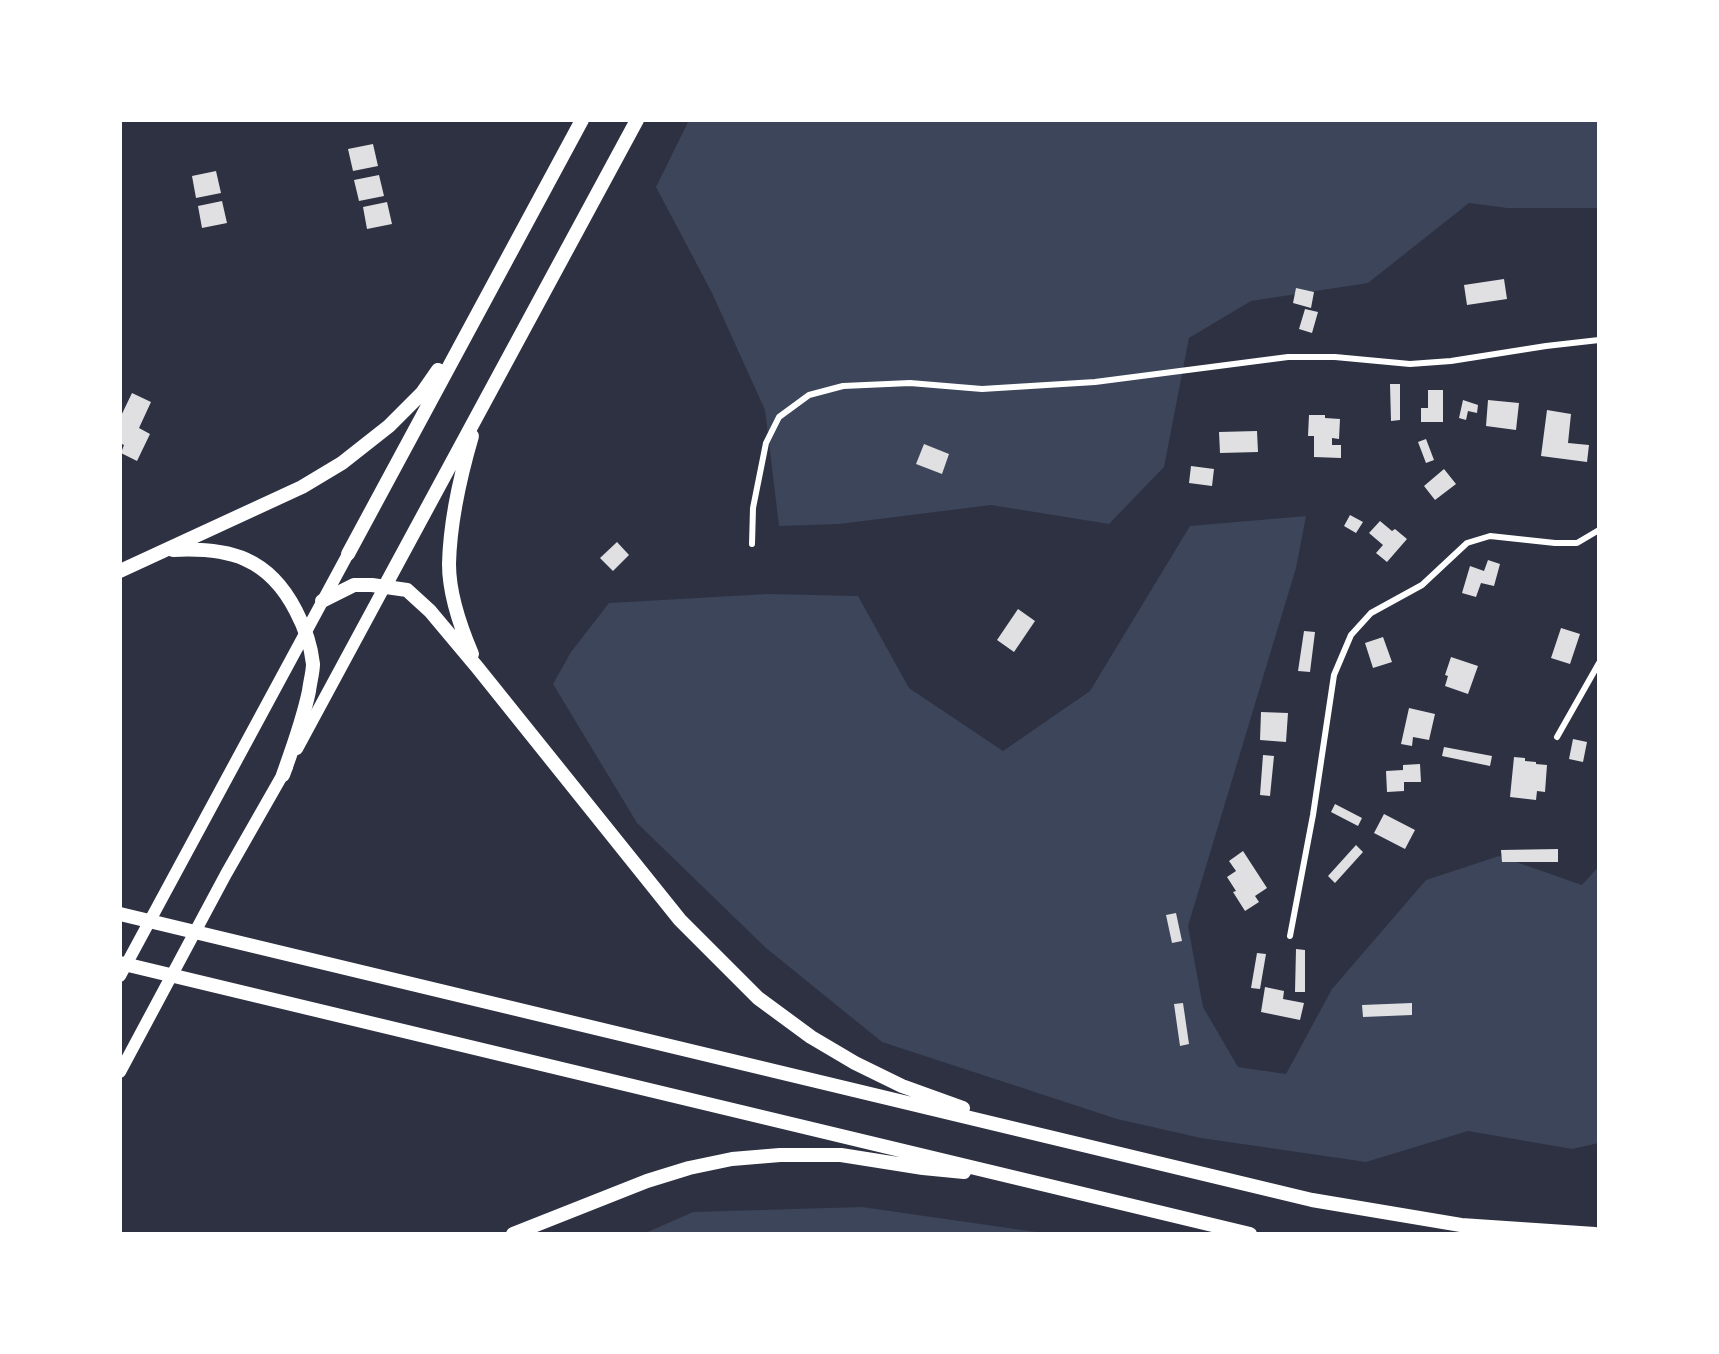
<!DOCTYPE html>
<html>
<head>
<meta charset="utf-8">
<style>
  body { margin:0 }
  #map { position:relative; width:1719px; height:1354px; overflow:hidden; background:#2d3142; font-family:"Golos Text",sans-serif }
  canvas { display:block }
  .frame { position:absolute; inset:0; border:122px solid #fff; pointer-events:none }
</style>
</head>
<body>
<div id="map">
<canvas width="1719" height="1354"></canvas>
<div class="frame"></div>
</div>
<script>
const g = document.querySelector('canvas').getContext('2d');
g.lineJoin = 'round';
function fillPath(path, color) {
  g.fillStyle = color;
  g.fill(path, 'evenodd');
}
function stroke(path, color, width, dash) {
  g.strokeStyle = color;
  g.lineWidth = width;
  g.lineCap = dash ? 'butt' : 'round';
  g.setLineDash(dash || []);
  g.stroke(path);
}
const green = new Path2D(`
  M689,120H1599V208H1507L1469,203L1368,283L1251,301L1189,338L1164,467L1109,524L991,505L839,524L779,526L765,410L712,293L656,187Z
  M1306,516L1296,568L1188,926L1203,1007L1238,1067L1286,1074L1332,989L1426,880L1499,856L1582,885L1599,866V1143L1572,1149L1468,1131L1366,1162L1201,1138L1117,1119L882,1042L766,948L637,823L553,684L571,652L609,603L767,594L858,596L909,688L1003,751L1090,691L1190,526Z
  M862,1207L1050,1234H643L693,1212Z`);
const building = new Path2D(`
  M373,144L378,166L353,171L348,149Z
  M216,171L221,193L196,198L192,176Z
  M379,175L384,196L359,201L354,180Z
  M222,201L227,223L202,228L198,206Z
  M387,202L392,224L367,229L363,207Z
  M1504,279L1507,299L1467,305L1464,285Z
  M1296,288L1314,292L1311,308L1293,303Z
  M1305,309L1318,312L1312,333L1299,329Z
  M1390,384H1400V420L1391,421Z
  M1428,390H1443V422H1421V408H1428Z
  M132,393L151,402L139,428L150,434L137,461L121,453L124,445L120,443V418Z
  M1463,400L1478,405L1477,413L1468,411L1466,420L1459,418Z
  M1488,400L1519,403L1516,430L1486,426Z
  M1547,410L1571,414L1568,443L1589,445L1587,462L1541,456Z
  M1309,415H1325V418L1340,419L1339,439L1332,438V445H1341V458L1314,457V436H1308Z
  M1257,431L1258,452L1220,453L1219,432Z
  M1426,439L1434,460L1426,463L1418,442Z
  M924,444L949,454L942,474L916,464Z
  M1191,466L1214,469L1212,486L1189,483Z
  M1444,469L1456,484L1435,500L1424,486Z
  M1350,515L1363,522L1356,533L1344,526Z
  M1380,521L1392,531L1395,529L1407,539L1387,562L1376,553L1383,545L1369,533Z
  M617,542L629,555L613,571L600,558Z
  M1488,560L1500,564L1494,586L1481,583L1476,597L1462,593L1470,566L1484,571Z
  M1018,609L1035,621L1014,652L997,640Z
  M1561,628L1580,634L1570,664L1551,658Z
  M1304,631L1315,632L1310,672L1298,671Z
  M1383,637L1392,662L1373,668L1365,643Z
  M1451,657L1478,666L1468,694L1445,686L1448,676L1445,675Z
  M1409,708L1435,714L1429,740L1413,737L1412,746L1401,744Z
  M1261,712L1288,713L1286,742L1260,740Z
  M1573,739L1587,742L1583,762L1569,759Z
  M1444,747L1492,756L1490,766L1442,756Z
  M1263,755L1274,756L1270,796L1260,795Z
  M1514,757L1525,758V761L1536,762V764L1547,765L1545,792L1537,791L1536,800L1510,797Z
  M1420,764L1421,782H1404V791L1387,792L1386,771L1403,770V765Z
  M1335,804L1362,818L1358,826L1331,812Z
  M1384,814L1415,830L1405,849L1374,833Z
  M1356,845L1363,852L1335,883L1328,876Z
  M1558,849V862H1502L1501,850Z
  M1243,851L1267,888L1255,896L1259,902L1245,911L1233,892L1236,891L1227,877L1236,871L1229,861Z
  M1176,913L1182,941L1172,943L1166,915Z
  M1296,949L1305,950V992H1295Z
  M1257,953L1266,954L1260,989L1251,988Z
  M1265,987L1284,991L1283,999L1304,1003L1300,1020L1261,1012Z
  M1183,1003L1189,1044L1180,1046L1174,1004Z
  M1412,1003V1015L1363,1017L1362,1005Z`);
const minor = new Path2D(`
  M752,544L753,508L766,443L779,417L809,395L843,386L910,383L982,389L1095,382L1288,357H1335L1410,364L1451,361L1546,346L1599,340
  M1557,737L1599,663
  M1290,936L1313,815L1334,675L1351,635L1371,613L1422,585L1467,543L1490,536L1555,543H1577L1599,530`);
const trunk = new Path2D(`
  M297,749L385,586
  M120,976L348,554
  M120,1072L226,874L287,767`);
const motorway = new Path2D(`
  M173,550C230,547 269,558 296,611C305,628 311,645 313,664C313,672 310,682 309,691C303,720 293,747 283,775
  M348,554L582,120
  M120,571L302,487L342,463L389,426L422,393L438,370
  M385,586L637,120
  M322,601L354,585H372L407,590L430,611L477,667L680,920L758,998L811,1037L855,1063L902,1086L963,1108
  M472,654C460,626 449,595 449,564C450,521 460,477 472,436
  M120,914L1312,1200L1461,1225L1595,1234
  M120,963L1250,1234
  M513,1234L647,1181L689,1168L732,1159L780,1155H841L923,1168L964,1172`);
fillPath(green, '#3c4559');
fillPath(building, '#e0e0e3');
stroke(minor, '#fff', 6);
stroke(trunk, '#fff', 12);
stroke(motorway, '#fff', 14);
</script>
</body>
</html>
